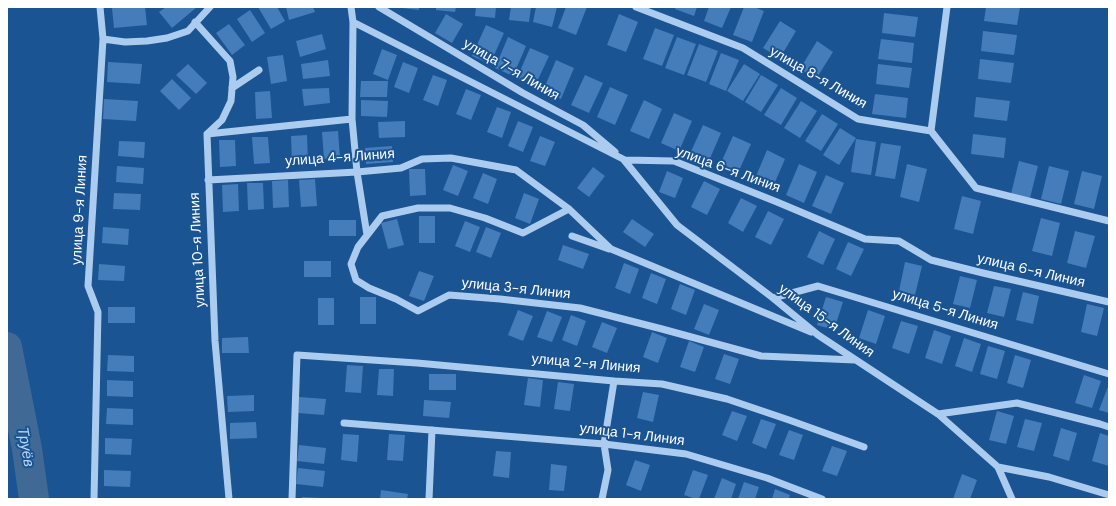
<!DOCTYPE html>
<html>
<head>
<meta charset="utf-8">
<style>
  body { margin:0 }
  #map { position:relative; width:1116px; height:506px; overflow:hidden; background:#1b5492; font-family:"DM Sans",sans-serif }
  canvas { display:block }
  .frame { position:absolute; inset:0; border:8px solid #fff; pointer-events:none }
</style>
</head>
<body>
<div id="map">
<canvas width="1116" height="506"></canvas>
<div class="frame"></div>
</div>
<script>
const g = document.querySelector('canvas').getContext('2d');
g.lineJoin = 'round';
function stroke(path, color, width, dash) {
  g.strokeStyle = color;
  g.lineWidth = width;
  g.lineCap = dash ? 'butt' : 'round';
  g.setLineDash(dash || []);
  g.stroke(path);
}
function fillPath(path, color) {
  g.fillStyle = color;
  g.fill(path, 'evenodd');
}
function write(font, color, halo, rows, align = 'center') {
  g.font = font + ' "DM Sans",sans-serif';
  g.lineWidth = 4;
  g.setLineDash([]);
  g.textBaseline = 'middle';
  g.strokeStyle = halo;
  g.fillStyle = color;
  for (const [text, x, y, turn = 0] of rows) {
    g.save();
    g.translate(x, y);
    g.rotate((+turn || 0) * Math.PI / 180);
    g.textAlign = isNaN(turn) ? turn : align;
    if (halo) g.strokeText(text, 0, 0);
    g.fillText(text, 0, 0);
    g.restore();
  }
}
const river = new Path2D(`
  M7,347L27,449L34,499`);
const building = new Path2D(`
  M125,7H145L147,25L114,28L112,8Z
  M166,7H197L172,28L159,12Z
  M258,7H277L285,21L271,29Z
  M286,7H313L315,12L289,20Z
  M402,7H419V10L402,8Z
  M436,7H456L455,12L436,10Z
  M476,7H496L495,18L475,16Z
  M511,7H531L529,22L509,20Z
  M536,7H557L552,27L533,22Z
  M566,7H587L576,35L558,28Z
  M676,7H697L694,16L675,9Z
  M709,7H731L722,28L704,21Z
  M744,7H754L764,11L752,42L733,35Z
  M986,7H1020L1017,25L984,21Z
  M250,10L265,33L252,42L237,19Z
  M884,13L918,17L915,37L882,33Z
  M446,14L463,24L452,43L435,33Z
  M619,14L638,22L626,52L607,45Z
  M780,21L796,31L780,58L763,48Z
  M229,24L245,45L232,55L216,33Z
  M486,25L504,33L490,64L472,56Z
  M655,28L674,35L662,66L643,59Z
  M983,31L1017,35L1014,55L981,51Z
  M322,34L326,49L300,57L296,41Z
  M508,37L526,46L513,76L495,68Z
  M677,37L696,44L684,75L665,68Z
  M881,39L914,43L912,63L878,59Z
  M817,41L833,52L816,79L800,69Z
  M699,44L718,51L706,82L687,75Z
  M530,48L549,56L535,86L517,78Z
  M382,49L397,55L388,80L373,74Z
  M721,53L739,60L726,91L709,84Z
  M283,55L287,81L271,84L267,57Z
  M980,59L1014,63L1011,83L978,79Z
  M328,60L330,76L303,79L301,64Z
  M556,60L574,68L561,99L543,91Z
  M108,62L142,64L140,84L107,82Z
  M403,62L418,68L409,93L394,87Z
  M188,64L207,83L196,94L176,75Z
  M744,64L760,74L743,101L727,91Z
  M878,64L912,68L909,88L876,84Z
  M433,75L447,80L438,106L423,100Z
  M585,75L603,83L589,113L571,105Z
  M761,75L778,85L761,112L745,102Z
  M172,79L191,98L179,110L160,91Z
  M361,81H388L387,97H360Z
  M610,87L628,95L615,125L597,117Z
  M329,88L330,103L304,106L302,89Z
  M781,88L797,98L781,125L764,115Z
  M466,89L481,95L471,120L456,114Z
  M270,91L272,118L256,119L255,92Z
  M875,94L908,98L906,118L872,114Z
  M976,97L1010,101L1007,121L974,117Z
  M104,99L138,101L136,121L103,119Z
  M361,100L388,101L387,117L361,116Z
  M644,100L662,109L649,139L630,131Z
  M801,101L817,111L800,138L784,128Z
  M497,107L511,112L502,138L487,132Z
  M674,113L692,121L679,151L661,143Z
  M822,114L838,124L821,151L805,141Z
  M405,121V137L379,138L378,122Z
  M518,121L533,127L523,152L508,146Z
  M703,125L721,133L708,163L689,156Z
  M840,128L856,138L839,165L823,155Z
  M338,131L340,158L324,159L322,132Z
  M973,134L1006,138L1004,158L971,154Z
  M307,135L308,162L292,163L291,136Z
  M540,136L555,142L545,166L530,161Z
  M733,136L751,144L737,175L719,167Z
  M252,137H268L270,163L254,164Z
  M856,139L876,142L871,175L851,172Z
  M219,140H235L236,166L220,167Z
  M119,141L145,142L144,158L118,156Z
  M881,143L901,146L895,179L875,176Z
  M392,146L393,162L366,164L365,148Z
  M767,150L785,159L772,189L754,181Z
  M1019,161L1038,166L1030,198L1011,194Z
  M799,164L817,172L804,203L786,195Z
  M907,164L927,169L919,202L900,197Z
  M453,165L468,171L458,196L443,190Z
  M117,166L144,168L143,184L116,182Z
  M1049,166L1069,171L1061,204L1041,199Z
  M593,167L605,176L589,197L577,188Z
  M409,169H425L426,195L410,196Z
  M667,171L683,178L675,198L659,192Z
  M1082,171L1102,176L1094,209L1074,204Z
  M483,173L497,179L488,204L473,198Z
  M826,175L844,183L831,214L812,206Z
  M315,179L317,206L301,207L299,180Z
  M288,180L289,207L273,208L272,181Z
  M704,181L720,189L707,215L691,207Z
  M247,183H263L264,209L248,210Z
  M238,184L239,211L223,212L222,185Z
  M114,193L141,194L140,210L113,209Z
  M524,193L539,199L530,224L515,218Z
  M962,196L981,201L973,234L954,229Z
  M741,198L757,206L743,232L728,223Z
  M768,211L784,219L771,245L755,237Z
  M419,216H435V243H419Z
  M1041,218L1060,223L1052,256L1032,251Z
  M397,219L404,245L388,249L381,223Z
  M632,219L654,234L645,247L623,232Z
  M329,220H356V236H329Z
  M465,221L480,227L470,252L455,246Z
  M103,227L129,229L128,245L102,243Z
  M486,227L501,233L491,258L476,252Z
  M819,231L835,239L823,265L807,257Z
  M1075,231L1095,236L1086,268L1067,263Z
  M848,242L864,249L851,276L836,269Z
  M563,245L589,254L583,269L558,260Z
  M304,261H331V277H304Z
  M905,262L922,266L915,295L899,291Z
  M624,263L639,269L630,294L615,288Z
  M99,264L125,266L124,281L98,280Z
  M419,271L434,276L424,301L409,296Z
  M651,273L666,279L657,304L642,298Z
  M960,276L977,280L970,308L953,304Z
  M680,284L695,290L686,315L671,309Z
  M994,286L1011,289L1004,317L987,313Z
  M1023,292L1039,296L1033,324L1016,320Z
  M360,297H376V324H360Z
  M826,297L843,302L834,330L817,325Z
  M318,298H334V325H318Z
  M704,304L719,310L709,335L694,329Z
  M1087,304L1104,308L1097,336L1081,332Z
  M108,307H135V323H108Z
  M518,310L533,316L523,341L508,335Z
  M868,310L885,316L876,344L859,338Z
  M547,311L562,317L552,342L537,337Z
  M571,315L586,321L577,346L562,340Z
  M901,321L918,326L909,354L892,348Z
  M602,322L617,328L607,353L592,347Z
  M934,330L951,336L942,364L925,358Z
  M652,332L667,338L658,363L643,357Z
  M248,337L249,353H222V338Z
  M964,338L981,344L972,372L955,366Z
  M689,341L704,347L695,372L680,367Z
  M988,346L1005,351L997,379L980,374Z
  M724,354L739,359L730,384L715,379Z
  M108,355L134,356V372L107,371Z
  M1015,355L1031,360L1023,388L1007,383Z
  M347,365L363,366L361,393L345,392Z
  M379,369H394L393,396L377,395Z
  M429,374H456V390H429Z
  M1084,375L1101,381L1092,408L1075,403Z
  M528,378L543,380L540,407L524,405Z
  M107,380L133,381V397L107,396Z
  M558,382L574,384L570,411L554,409Z
  M1109,384V413L1099,410Z
  M643,392L659,395L653,422L637,418Z
  M254,395V411L228,412L227,396Z
  M299,397L326,399L324,415L298,413Z
  M424,400L451,402L449,418L423,416Z
  M107,408L133,409V425L106,424Z
  M732,411L747,416L737,441L722,435Z
  M997,411L1014,416L1006,444L989,440Z
  M761,419L776,424L766,449L752,443Z
  M1025,419L1042,423L1034,451L1017,447Z
  M256,422L257,438L230,439V423Z
  M1061,428L1077,433L1069,461L1053,456Z
  M789,430L803,435L794,460L779,455Z
  M1100,433L1109,436V466L1092,461Z
  M343,434L359,435L357,462L341,460Z
  M389,434L405,435L403,461L387,460Z
  M105,438L132,439L131,455L105,454Z
  M299,445L326,448L324,464L297,461Z
  M832,446L847,451L837,476L822,471Z
  M496,451L511,452L509,478L493,476Z
  M635,460L650,465L641,491L626,485Z
  M551,464L567,466L564,491L549,490Z
  M298,468L325,471L323,487L296,484Z
  M104,470L131,471L130,487L104,486Z
  M693,470L708,475L699,499H696L684,495Z
  M962,474L977,480L970,499H953Z
  M722,478L736,484L731,499H714Z
  M744,482L759,487L755,499H738Z
  M775,489L790,495L789,499H772Z
  M381,490L408,494L407,499H380Z
  M302,497L323,498V499H302Z`);
const minor = new Path2D(`
  M100,7L103,39
  M351,7L353,22L352,119L357,172L367,235
  M379,7L523,93L583,125L615,152
  M636,7L743,48L858,119L931,131L976,188L1109,221
  M195,22L230,61L233,77L231,101L222,120L207,134L215,341L229,499
  M353,22L625,160L674,161L777,202L865,239L899,241L931,260L983,273L1109,302
  M232,88L259,70
  M931,131L947,7
  M207,134L352,119
  M624,160L677,225L773,298L818,335L938,414L998,467L1012,499
  M208,180L357,172L401,168L422,159L451,158L516,170L569,209L611,249L811,332
  M569,209L523,233L485,218L450,208H418L382,216L358,247L351,264L356,280L369,288L396,299L418,311L449,295L500,299L580,308L662,329L761,356L855,360
  M572,236L609,249
  M773,298L818,286L1109,374
  M938,414L1017,403L1100,424L1109,427
  M344,423L604,444L686,454L767,478L822,499
  M998,467L1049,477L1109,495
  M94,499L98,312L88,286L103,39L125,42L147,41L167,38L188,31L210,7
  M292,499L297,355L417,363L614,381L662,384L727,399L789,420L864,447
  M429,499L432,430
  M602,499L608,470L604,444L614,381`);
const streetNames = [
  ["улица 7-я Линия",511,70,30],
  ["улица 8-я Линия",818,78,30],
  ["улица 4-я Линия",340,158,-4],
  ["улица 6-я Линия",728,170,20],
  ["улица 9-я Линия",80,210,-87],
  ["улица 10-я Линия",198,250,-93],
  ["улица 6-я Линия",1031,271,13],
  ["улица 3-я Линия",516,289,6],
  ["улица 5-я Линия",945,310,17],
  ["улица 15-я Линия",826,321,36],
  ["улица 2-я Линия",586,364,5],
  ["улица 1-я Линия",632,435,7]
];
const waterNames = [
  ["Труёв",25,447,80]
];
stroke(river, '#406996', 30);
fillPath(building, '#447db9');
stroke(minor, '#acccef', 7);
write('14px', '#fff', '#1b5492', streetNames);
write('italic 15px', '#b8d6f6', '#1b5492', waterNames);
</script>
</body>
</html>
